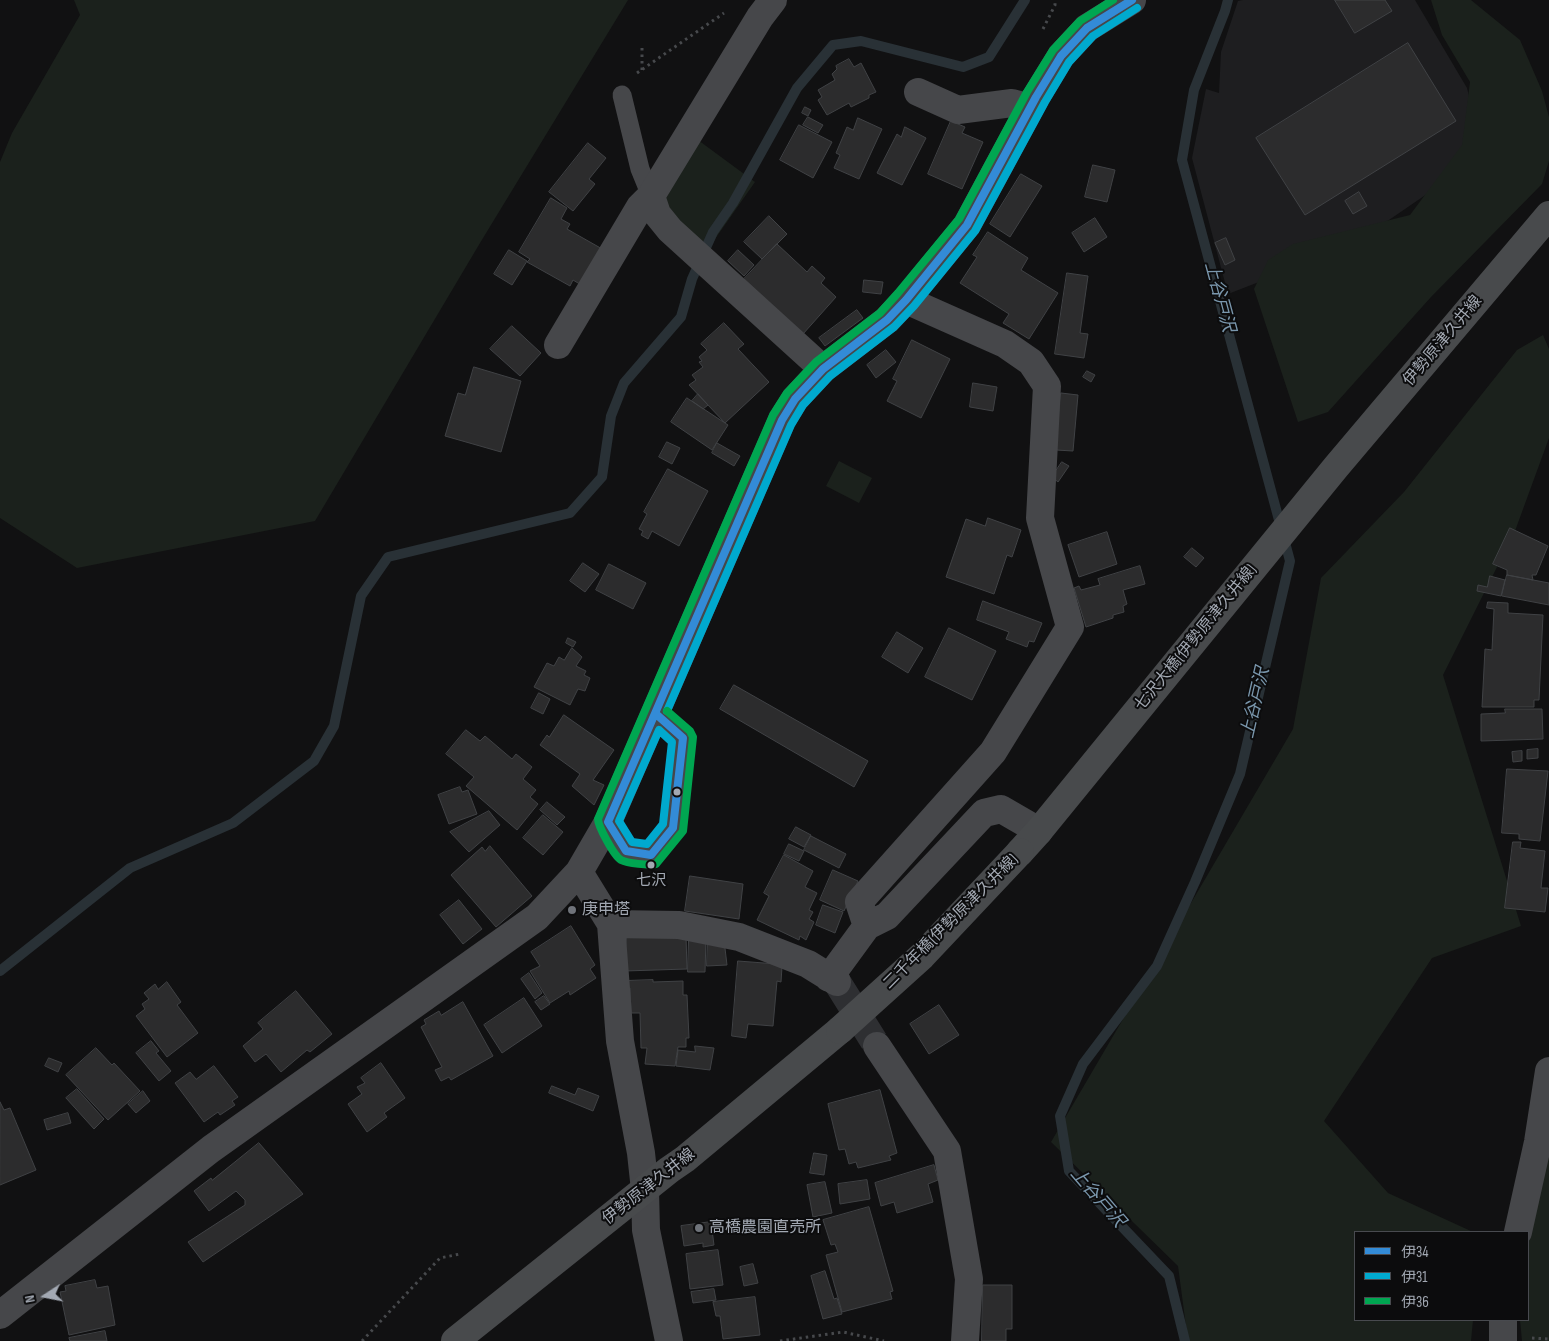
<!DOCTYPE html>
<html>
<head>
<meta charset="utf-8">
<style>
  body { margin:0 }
  #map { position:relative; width:1549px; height:1341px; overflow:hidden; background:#111112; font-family:"Sofia Sans Condensed","Noto Sans JP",sans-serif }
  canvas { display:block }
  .legend { position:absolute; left:1354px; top:1231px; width:175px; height:90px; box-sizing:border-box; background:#0c0c0d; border:1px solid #484a4f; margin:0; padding:6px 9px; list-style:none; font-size:15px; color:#a2a8b2 }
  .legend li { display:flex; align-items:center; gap:10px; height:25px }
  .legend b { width:25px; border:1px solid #484a4f }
  .north { position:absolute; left:20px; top:1271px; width:50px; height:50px; -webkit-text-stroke:4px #0c0c0d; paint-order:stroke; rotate:259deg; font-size:14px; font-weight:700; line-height:20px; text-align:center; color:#a2a8b2 }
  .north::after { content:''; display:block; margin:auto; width:18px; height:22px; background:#a2a8b2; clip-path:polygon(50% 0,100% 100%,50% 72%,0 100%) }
</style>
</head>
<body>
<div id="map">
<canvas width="1549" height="1341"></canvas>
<ul class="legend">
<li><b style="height:6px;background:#338bd7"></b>伊34</li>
<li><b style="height:6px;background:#00a9ce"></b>伊31</li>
<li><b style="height:6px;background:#00a651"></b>伊36</li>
</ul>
<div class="north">N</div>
</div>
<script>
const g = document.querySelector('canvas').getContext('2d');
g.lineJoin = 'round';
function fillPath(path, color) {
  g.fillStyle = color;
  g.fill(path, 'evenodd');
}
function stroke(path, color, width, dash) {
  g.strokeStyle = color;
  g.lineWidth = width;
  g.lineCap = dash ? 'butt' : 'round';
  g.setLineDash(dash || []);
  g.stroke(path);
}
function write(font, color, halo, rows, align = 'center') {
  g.font = font + ' "Sofia Sans Condensed","Noto Sans JP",sans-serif';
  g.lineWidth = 4;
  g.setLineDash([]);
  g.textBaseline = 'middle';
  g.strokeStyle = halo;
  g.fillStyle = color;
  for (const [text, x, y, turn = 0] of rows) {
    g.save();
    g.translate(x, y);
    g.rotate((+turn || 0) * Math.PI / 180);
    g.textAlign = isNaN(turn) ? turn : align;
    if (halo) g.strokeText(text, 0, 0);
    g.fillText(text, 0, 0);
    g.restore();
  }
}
const built = new Path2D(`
  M1243,0H1415L1467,88L1473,113L1463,155L1440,185L1370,233L1318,259L1228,294L1192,158L1206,89L1219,93L1221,52L1238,1Z`);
const green = new Path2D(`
  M74,0H628L480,243L315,521L77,568L0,518V162L12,133L80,15Z
  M1431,0H1471L1520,40L1542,91L1549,117V161L1542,184L1431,297L1328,412L1298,422L1254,289L1268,260L1293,244L1410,215L1462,145L1470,82L1442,35Z
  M698,140L755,182L715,239L709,252L693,244L662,200Z
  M1543,335L1549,349V438L1515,531L1443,675L1521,926L1432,958L1324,1121L1388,1193L1473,1232H1355V1320H1473L1471,1341H1188L1178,1266L1051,1142L1293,729L1321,578L1404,492L1517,350Z
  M839,461L872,478L859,503L826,486Z
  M1549,1109V1341H1522L1520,1320H1528V1232Z`);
const stream = new Path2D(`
  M0,971L130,868L233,823L314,761L334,726L361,596L388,557L570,513L602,477L611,416L624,383L681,317L692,279L713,232L733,203L797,88L833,45L861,41L963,67L989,57L1025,0
  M1185,1341L1169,1276L1069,1171L1060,1116L1083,1064L1157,966L1195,882L1240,774L1290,561L1182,160L1194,90L1225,11L1228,0`);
const building = new Path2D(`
  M1335,0H1385L1392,11L1355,33Z
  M1408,43L1456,121L1305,215L1256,138Z
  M849,59L854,67L861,63L876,92L869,95V98L851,107L849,103L827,115L818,100L822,97L818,90L835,80L832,74L837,69L836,66Z
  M805,107L811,110L808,116L802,113Z
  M808,117L823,125L818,133L803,125Z
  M858,118L882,129L859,179L834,168L840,155L836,153L847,127L853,130Z
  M951,121L965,127L962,133L983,142L962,189L928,174Z
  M799,125L832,142L813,178L780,160Z
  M905,127L926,138L902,185L877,173L897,134L901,137Z
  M588,143L606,158L589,179L595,184L573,211L549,192Z
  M1093,165L1115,170L1107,202L1085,197Z
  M1021,174L1042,186L1010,237L990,224Z
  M1359,192L1367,206L1353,214L1345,201Z
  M551,198L567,208L561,219L570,224L567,229L604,250L583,286L573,280L570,286L527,262L530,259L519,252Z
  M769,216L787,234L762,259L744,242Z
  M1095,218L1107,237L1084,252L1072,233Z
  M988,232L1028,258L1021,270L1058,293L1029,339L1003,323L1009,314L960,283L977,257L973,255Z
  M1226,238L1235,260L1225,265L1215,243Z
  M777,244L807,272L812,266L825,278L821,283L836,297L803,334L744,279Z
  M509,250L527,261L512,285L494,274Z
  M738,250L754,265L744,276L728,261Z
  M1067,273L1088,276L1080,333L1088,334L1084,358L1055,354Z
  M864,280L883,282L881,294L863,292Z
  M857,310L863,318L825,346L819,338Z
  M724,323L744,344L738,349L769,382L725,423L689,385L696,380L692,375L703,367L699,362L702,361L699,357L707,350L701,344Z
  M512,326L541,353L520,376L490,349Z
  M912,340L950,359L921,418L887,401L897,381L893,379Z
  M886,350L896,362L876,378L867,365Z
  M474,367L521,381L501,452L445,436L458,393L465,395Z
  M1087,371L1095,375L1091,382L1083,377Z
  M973,383L997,387L993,411L970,407Z
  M1061,393L1078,395L1073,451L1056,450Z
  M698,394L708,405L703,409L692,401Z
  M687,398L728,425L712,450L671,422Z
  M667,442L680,448L672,464L659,457Z
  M717,443L740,456L734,466L712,453Z
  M1062,462L1069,466L1058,482L1052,477Z
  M668,469L708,491L679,546L652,531L648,539L641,535L643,531L639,529L647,514L644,512Z
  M988,518L1021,530L1012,557L1007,555L994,594L946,577L966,519L985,526Z
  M1510,528L1548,546L1536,575H1532L1533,580L1507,575V570L1493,564Z
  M1107,532L1117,564L1079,577L1068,545Z
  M1192,548L1204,558L1196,567L1184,557Z
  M583,563L599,574L585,592L570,581Z
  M609,564L646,583L633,609L596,590Z
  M1140,566L1145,584L1123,590L1127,604L1123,606L1124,612L1113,615V618L1086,627L1074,588L1079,586L1081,590L1100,585L1098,579Z
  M1507,575L1549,583V605L1502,596Z
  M1490,576L1505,580L1501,596L1477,591L1478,585L1487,587Z
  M983,601L1042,623L1034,642L1029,641L1027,647L1006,639L1009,632L977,620Z
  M1488,602L1508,603V613L1543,615L1539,700H1534V707H1482L1485,649L1492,650L1494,609L1487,608Z
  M949,628L996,651L972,700L925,677Z
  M897,632L923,648L908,673L882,657Z
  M568,638L576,642L573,647L566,643Z
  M572,648L582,657L576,666L586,671L584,675L590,678L585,691L578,689L570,705L534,687L547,663L554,666L559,657L564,660Z
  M734,685L868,761L854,787L720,709Z
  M539,693L550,699L543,714L531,708Z
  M1505,709H1542L1543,739L1481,741V714L1505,713Z
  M564,715L614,750L593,780L604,785L594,805L572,786L580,774L540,745L547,735L549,737Z
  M466,730L480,741L485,736L512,759L516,754L532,767L523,779L536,790L530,797L538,804L517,830L466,786L474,777L446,754Z
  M1538,749V758L1527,759V750Z
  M1522,751V761L1513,762L1512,752Z
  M1507,769L1548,771L1540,841L1519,839V834L1502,833Z
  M460,787L462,792L468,790L477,814L449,824L438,795Z
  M547,802L565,817L557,825L540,810Z
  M489,811L500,825L469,852L450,832Z
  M543,815L563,832L543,855L523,838Z
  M796,827L811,835L804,847L789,839Z
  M811,836L846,854L839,868L804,850Z
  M1513,842H1521L1520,848L1545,851L1541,888H1548L1545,912L1505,908Z
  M789,844L804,851L799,861L784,854Z
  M490,846L532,896L496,927L451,875L482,847L485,851Z
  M784,855L813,871L805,887L817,893L809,910L813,912L809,919L814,922L806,940L800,936L799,940L757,920L769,896L764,893Z
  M833,870L858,881L844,911L820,900Z
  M690,876L743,884L739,919L685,911Z
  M459,900L482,929L463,944L440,915Z
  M823,905L843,912L835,933L816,925Z
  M571,926L595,965L590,969L596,978L570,995L569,991L550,1003L530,971L540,966L531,952Z
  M627,935L686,936L687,969L625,971Z
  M708,938L724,940L727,965L707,966Z
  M689,939H706L705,972H688Z
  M738,961L777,964L782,967L781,982L777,981L773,1026L748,1024L746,1038L732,1036Z
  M529,973L542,993L535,999L521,979Z
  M653,980V982L683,981V995H687L689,1038H686V1047H678L675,1066L645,1064L647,1048H641L640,1013H631L630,988H625V981Z
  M167,982L181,1002L177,1005L198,1033L167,1057L136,1016L145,1009L142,1004L149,999L144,993L155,984L158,989Z
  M296,991L332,1034L310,1052L307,1050L281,1072L266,1054L255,1062L243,1046L263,1029L258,1023Z
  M544,996L550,1004L541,1010L535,1002Z
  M524,998L542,1026L502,1053L484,1025Z
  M463,1002L493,1056L451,1080L449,1077L441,1081L435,1070L442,1067L421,1027L426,1024L424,1020L439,1011L441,1015Z
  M939,1005L959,1035L929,1054L910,1024Z
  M151,1041L159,1051L156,1053L171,1071L159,1081L136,1053Z
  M695,1046L714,1048L710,1070L676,1066L678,1050L695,1052Z
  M96,1048L112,1065L114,1063L140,1091L108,1120L66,1075Z
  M49,1058L62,1063L58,1072L45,1066Z
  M381,1063L405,1098L384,1113L387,1117L367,1132L348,1104L362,1094L357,1087L365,1083L361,1078Z
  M214,1066L238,1097L232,1101L235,1105L220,1115L218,1112L204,1122L175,1083L190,1072L196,1079Z
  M552,1086L575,1095L578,1088L599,1096L593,1111L549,1093Z
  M77,1089L104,1119L94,1129L66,1098Z
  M880,1090L897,1153L889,1156L891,1160L858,1168L856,1162L849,1164L845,1149L839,1150L828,1104Z
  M143,1091L150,1101L136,1113L128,1104Z
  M0,1102L4,1110L10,1108L36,1170L0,1185Z
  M68,1113L71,1123L47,1130L44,1120Z
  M259,1143L303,1194L203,1262L188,1242L245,1205V1200L236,1191L209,1211L194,1191L211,1178L212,1180Z
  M814,1153L827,1155L824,1175L810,1173Z
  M934,1165L938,1180L928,1184L933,1202L897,1213L894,1202L881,1206L875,1183Z
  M867,1180L870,1199L840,1204L838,1184Z
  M825,1182L832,1213L813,1217L807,1185Z
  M869,1207L893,1291L890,1292L892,1299L842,1312L826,1255L838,1252L835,1244L831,1245L823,1220Z
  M711,1222L714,1245L703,1247V1243L684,1246L681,1226Z
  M718,1250L723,1285L690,1289L686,1254Z
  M753,1264L758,1283L744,1286L740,1267Z
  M825,1271L834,1299L837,1298L842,1314L823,1319L811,1276Z
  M95,1280L97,1288L108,1286L115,1325L69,1335L60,1292L66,1291L65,1286Z
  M983,1285H1012V1329H1006V1341H982Z
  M714,1289L716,1300L693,1303L691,1292Z
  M755,1297L760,1335L723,1339L720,1316H716L713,1302Z
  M105,1331L107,1341H70L69,1338Z`);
const streetTunnel = new Path2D(`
  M837,982L877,1046`);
const path = new Path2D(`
  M1043,29L1055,5V0
  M642,70V47
  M637,73L724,13
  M1532,1338L1549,1339
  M362,1341L440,1258L460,1254
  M780,1341L843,1332L884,1341`);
const lane = new Path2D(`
  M622,95L640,169L651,196
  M608,822L626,851L651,855L673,828L683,738L656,714`);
const street = new Path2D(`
  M773,0L760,17L651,196L657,214L670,230L823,369
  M918,92L958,110L1012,103L1030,108
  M558,345L640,207L651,196
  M579,872L611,924L620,1041L641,1153L645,1190L646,1230L669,1341
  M611,924L679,925L739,937L808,964L837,982
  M867,926L859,902L993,752L1070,627L1040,518L1047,386L1031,362L1005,344L906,300
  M829,978L867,926L887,916L984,813L1001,809L1039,831
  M877,1046L947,1151L969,1279L965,1341
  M1518,1232L1538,1142L1549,1071
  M0,1315L211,1149L537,917L579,872L608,822L782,420L795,399L823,369L887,320L906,300L967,225L1036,97L1061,56L1087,28L1132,0
  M1503,1320V1341`);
const primary = new Path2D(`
  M1020,852L1039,831L1336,467L1549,215
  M455,1341L669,1170L685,1159L840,1030`);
const primaryBridge = new Path2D(`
  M840,1030L922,956L1020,852`);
const bus1 = new Path2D(`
  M656,714L683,738L673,828L651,855L626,851L608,822L782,420L795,399L823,369L887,320L906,300L967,225L1036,97L1061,56L1087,28L1132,0`);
const bus2 = new Path2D(`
  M667,711L791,425L803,405L830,376L894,327L914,306L975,231L1045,102L1069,62L1093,36L1137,8
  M659,730L672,742L663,824L647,844L632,842L619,821Z`);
const bus3 = new Path2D(`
  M667,711L690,731L693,737L683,831L656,864C650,866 627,863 621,860C614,856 598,826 598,819L773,415L787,393L816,362L880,313L898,293L959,219L1027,92L1053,50L1080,21L1113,0`);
const markers = [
  [677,792,4.5,"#a2a8b2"],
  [651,865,4.5,"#a2a8b2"],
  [572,910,5,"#6f737a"],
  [699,1228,5,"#6f737a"]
];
const busNames = [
  ["七沢",651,881]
];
const streetNames = [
  ["伊勢原津久井線",1443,341,-50],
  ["七沢大橋(伊勢原津久井線)",1196,638,-51],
  ["二千年橋(伊勢原津久井線)",951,922,-45],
  ["伊勢原津久井線",649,1187,-38]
];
const poiNames = [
  ["庚申塔",582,910],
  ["高橋農園直売所",709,1228]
];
const waterNames = [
  ["上谷戸沢",1219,297,75],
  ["上谷戸沢",1256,703,-77],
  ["上谷戸沢",1097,1198,49]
];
fillPath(built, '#1e1e20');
fillPath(green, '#1b211c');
stroke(stream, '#293136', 10);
fillPath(building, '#2c2c2d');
stroke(building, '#404245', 1);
stroke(streetTunnel, '#2e2f32', 28, [28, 14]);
stroke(path, '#47494c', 3, [2.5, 4]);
stroke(lane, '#46474a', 19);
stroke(street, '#46474a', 28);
stroke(primary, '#484a4c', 28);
stroke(primaryBridge, '#484a4c', 28);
stroke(bus1, '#338bd7', 8);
stroke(bus2, '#00a9ce', 8);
stroke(bus3, '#00a651', 8);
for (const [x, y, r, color] of markers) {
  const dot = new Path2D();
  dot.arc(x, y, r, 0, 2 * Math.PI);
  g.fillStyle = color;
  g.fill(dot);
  stroke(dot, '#0c0c0d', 2);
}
write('15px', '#a2a8b2', '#0c0c0d', busNames);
write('16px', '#a2a8b2', '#0c0c0d', streetNames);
write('16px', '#a2a8b2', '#0c0c0d', poiNames, 'left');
write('italic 18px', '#7a97ad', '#0c0c0d', waterNames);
</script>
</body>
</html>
